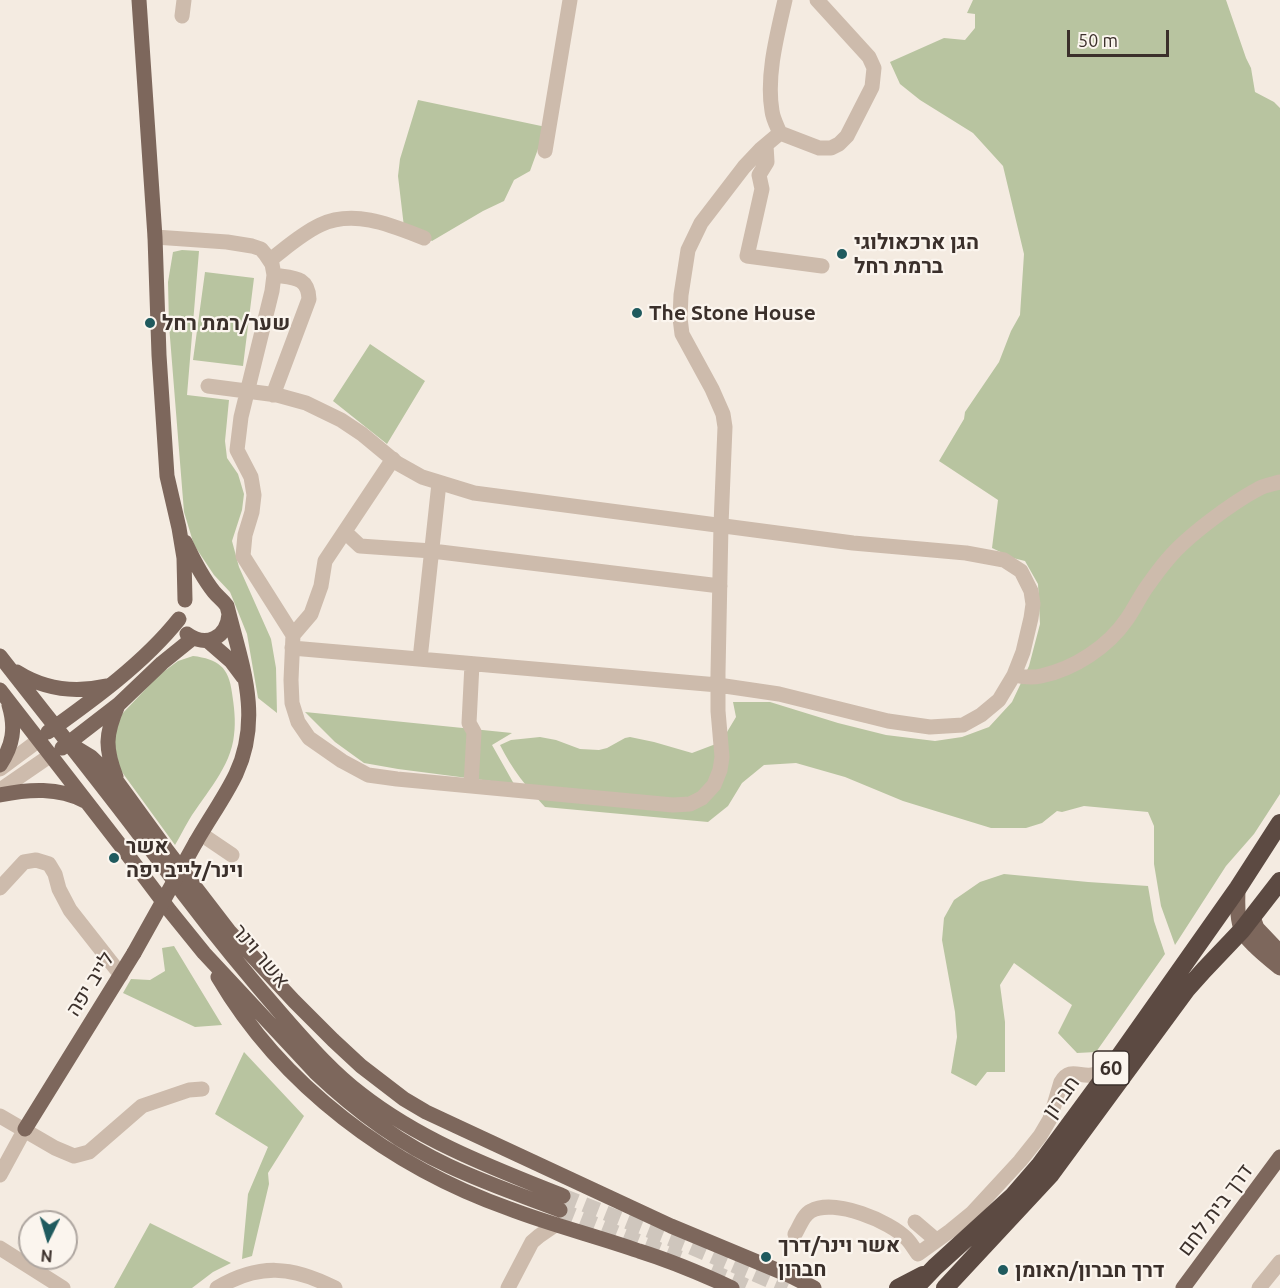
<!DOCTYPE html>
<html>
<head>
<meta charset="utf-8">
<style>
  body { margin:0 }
  #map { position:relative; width:1280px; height:1288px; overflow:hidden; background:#f4ebe1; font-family:Ubuntu,sans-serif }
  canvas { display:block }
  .north { position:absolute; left:18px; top:1210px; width:60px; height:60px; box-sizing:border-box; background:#fbf5ee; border:2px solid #aea6a0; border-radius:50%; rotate:185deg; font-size:16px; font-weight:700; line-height:24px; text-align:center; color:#3b302b }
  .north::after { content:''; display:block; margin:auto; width:21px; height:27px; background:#1f5a5e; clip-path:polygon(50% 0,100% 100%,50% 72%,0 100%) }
  .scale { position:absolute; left:1067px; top:30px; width:102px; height:27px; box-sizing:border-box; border:3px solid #3b302b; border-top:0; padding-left:8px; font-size:18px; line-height:21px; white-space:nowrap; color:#3b302b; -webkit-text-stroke:4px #fbf5ee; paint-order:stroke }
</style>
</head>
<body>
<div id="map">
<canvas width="1280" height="1288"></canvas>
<div class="north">N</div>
<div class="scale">50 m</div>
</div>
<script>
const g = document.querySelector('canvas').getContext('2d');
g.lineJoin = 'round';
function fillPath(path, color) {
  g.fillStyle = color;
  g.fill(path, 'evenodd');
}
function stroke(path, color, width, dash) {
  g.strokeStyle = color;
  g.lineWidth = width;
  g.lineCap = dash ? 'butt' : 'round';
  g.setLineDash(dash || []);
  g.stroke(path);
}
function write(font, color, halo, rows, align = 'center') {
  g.font = font + ' Ubuntu,Heebo,sans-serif';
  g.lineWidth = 4.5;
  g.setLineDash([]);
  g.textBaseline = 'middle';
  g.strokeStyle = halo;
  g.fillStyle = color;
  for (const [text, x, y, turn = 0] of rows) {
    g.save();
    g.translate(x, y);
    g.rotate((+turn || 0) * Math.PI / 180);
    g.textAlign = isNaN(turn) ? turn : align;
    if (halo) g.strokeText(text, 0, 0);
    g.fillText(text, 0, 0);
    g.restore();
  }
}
const green = new Path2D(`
  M973,0H1226L1246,58L1251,68L1255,92L1274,102L1280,108V794L1254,834L1226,866L1175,945L1161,906L1154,864V826L1148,812L1084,806L1062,812L1057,811L1042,823L1026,828H991L903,801L845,777L796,763L764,765L742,783L728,806L708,822L545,807C527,788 512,769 500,745L511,740L540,737L556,740L580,749L599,750L607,748L625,738L630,737L654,742L692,753L721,742L736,717L733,702H770L838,723L886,735L935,741L962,737L989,727L1012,702L1029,666L1040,624L1038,584L1025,561L1013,558L992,548L998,500L939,461L964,419L965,412L999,362L1011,331L1020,315L1024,254L1003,166L973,133L920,100L900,84L890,62L944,38L965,40L975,28V14L967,13Z
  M418,100L546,127L530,171L514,180L504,201L483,211L432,241L404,227L398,176L400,159Z
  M182,250L199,251L187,395L229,400L225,441L227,458L238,474L244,494L242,510L232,541L239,567L271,639L276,668L277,713L258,698L247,634L230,592L214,575L194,545L184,512L169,325L168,282L173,252Z
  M205,272L254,278L243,366L193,360Z
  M370,344L425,381L387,444L333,401Z
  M193,656C218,659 229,667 232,693C234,706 236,721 234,735C231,767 205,794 189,820C184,828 180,837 175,845L119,768L113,736L121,715L159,675L178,661Z
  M305,712L512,733L492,745L514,784L398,769L364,763L335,742Z
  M1004,874L1088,882L1148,886L1154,921L1165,954L1096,1052L1077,1053L1058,1033L1072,1005L1014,963L1000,985L1005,1022V1072H987L976,1086L951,1073L957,1037L955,1012L942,940L944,918L954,900L980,882Z
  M174,946L222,1025L195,1027L123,993L131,979L150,980L165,971L162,948Z
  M244,1052L304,1116L268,1173L269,1184L252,1256L242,1259L248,1194L268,1147L215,1114Z
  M150,1223L231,1263L213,1272L192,1288H114Z`);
const majorTunnel = new Path2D(`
  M563,1196L686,1245L787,1288
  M560,1210L680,1258
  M711,1271L751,1288`);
const minor = new Path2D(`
  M785,0C777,35 766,76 772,111C773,119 777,126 780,133L819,148H831L839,144L847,136L872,87L874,68L869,57L817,0
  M182,16L184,0
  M766,145L767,162L759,175L762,189L747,256L822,266
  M545,151L570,0
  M155,237L227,242L252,246L261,249L266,255L272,264L274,275L272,291L241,417L237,450L251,477L254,495L252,512L245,535L243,556L293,635L291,680L292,703L298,722L309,738L342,761L368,775L397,779L673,805L690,804L702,798L714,785L720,770L722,757L718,711V673L721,525L725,427L723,414L712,389L682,334L680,318L681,295L688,250L701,223L744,167L761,149L780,133
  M270,260C286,248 301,234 320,225C354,209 391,225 424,238
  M208,386L277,395L306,403L341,420L362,434L397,463L422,477L474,493L853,543L966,553L1004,560L1021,571L1031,591L1033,604L1031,618L1023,652L1014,675L999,700L981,715L963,725L930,727L888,721L779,694L718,685L292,648
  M273,395L309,299C308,276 293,278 274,275
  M345,532L360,546L432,551L720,586
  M293,635L311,614L321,586L325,561L393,459
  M420,659L439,483
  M1014,675C1023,677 1032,678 1041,676C1074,669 1108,647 1127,619C1134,609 1139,598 1146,588C1153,578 1160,568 1168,559C1187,536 1232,503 1258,489C1265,485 1273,484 1280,482
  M0,769L39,740
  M471,786L474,732L469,723L472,664
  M0,790L51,755
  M201,834L232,855
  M0,888L24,862L36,860L49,864L55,874L59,889L70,910L121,975
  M0,1116L55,1148L74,1156L89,1152L142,1106L189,1090L202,1089
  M0,1175L25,1129
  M915,1222L936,1240
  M795,1234C800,1226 803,1215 811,1211C834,1198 890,1221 907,1239C911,1243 914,1249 918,1254L950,1231L972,1213L1020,1161L1040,1136L1050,1119L1061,1082C1070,1067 1079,1077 1092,1075C1099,1074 1105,1071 1111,1068
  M0,1248L63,1288
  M217,1288C259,1263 292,1266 335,1288
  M508,1288L532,1242L539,1236L555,1225
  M1259,1288L1280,1262`);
const major = new Path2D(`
  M139,0L155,237L159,355L167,476L179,528L184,558L185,600
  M185,542C193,559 202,577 214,592C218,597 223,600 227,606C241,663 263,716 236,774C225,797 209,819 196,842
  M187,634C206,648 227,638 229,614
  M208,641L231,661L243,677
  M0,656C49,719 100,782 148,846C161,862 173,880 186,897C217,938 250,978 284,1017C308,1044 332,1072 361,1094C421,1141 493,1168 563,1196
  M17,672C44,689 75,693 106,686
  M0,690L124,850L170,911L204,953L315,1072C355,1110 399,1143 449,1166C485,1183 523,1196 560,1210
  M48,732C94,699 144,663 179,619
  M68,743L91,757L118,783L166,849L229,931L294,1001L333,1040L361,1066L404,1099L426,1112L456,1126L671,1226L791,1276L814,1288
  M62,748L119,704L162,663L193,638
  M0,765C13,745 16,728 9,705
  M116,777C105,748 105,735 118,705
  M0,795C29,789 58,787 85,801
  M1238,888C1238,901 1236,918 1242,931C1247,942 1270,960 1280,968
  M1253,917L1257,928L1280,952
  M218,977C282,1086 391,1167 510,1209C552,1225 596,1236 639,1251C671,1261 702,1274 732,1288
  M25,1129L134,953
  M1183,1288L1280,1157`);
const highway = new Path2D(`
  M898,1288L923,1275
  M915,1288L935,1267L1013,1196L1039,1166L1111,1068L1238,888L1280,823
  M945,1288L1051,1174L1187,989L1204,970L1242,930L1280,881`);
const majorBridge = new Path2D(`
  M134,953L196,842`);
const markers = [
  [842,254,6,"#1f5a5e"],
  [637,313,6,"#1f5a5e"],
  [150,323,6,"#1f5a5e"],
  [114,858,6,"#1f5a5e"],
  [766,1257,6,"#1f5a5e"],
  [1003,1270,6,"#1f5a5e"]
];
const shields = [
  [1111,1068,36]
];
const shieldNames = [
  ["60",1111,1068]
];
const poiNames = [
  ["הגן ארכאולוגי",854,242],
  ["ברמת רחל",854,266],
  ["The Stone House",649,313],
  ["שער/רמת רחל",162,323],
  ["אשר",126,846],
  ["וינר/לייב יפה",126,870],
  ["אשר וינר/דרך",778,1245],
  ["חברון",778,1269],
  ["דרך חברון/האומן",1015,1270]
];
const streetNames = [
  ["אשר וינר",261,956,50],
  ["לייב יפה",90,984,-58],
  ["חברון",1061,1097,-54],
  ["דרך בית לחם",1215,1210,-53]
];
fillPath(green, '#b8c4a0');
stroke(majorTunnel, '#cfc6bd', 15, [15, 8]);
stroke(minor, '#cdbbac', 15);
stroke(major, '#7d675c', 15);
stroke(highway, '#5c4a42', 18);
stroke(majorBridge, '#7d675c', 15);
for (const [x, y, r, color] of markers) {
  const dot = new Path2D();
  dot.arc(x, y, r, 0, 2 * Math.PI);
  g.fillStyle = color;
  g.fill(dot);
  stroke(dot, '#fbf5ee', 2);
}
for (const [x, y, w] of shields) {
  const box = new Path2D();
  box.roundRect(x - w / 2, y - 17, w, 34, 4.5);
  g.fillStyle = '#fbf5ee';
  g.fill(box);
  stroke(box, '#3b302b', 1.5);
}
write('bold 20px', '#3b302b', null, shieldNames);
write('bold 21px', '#3b302b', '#fbf5ee', poiNames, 'left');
write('21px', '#3b302b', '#fbf5ee', streetNames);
</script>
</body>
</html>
